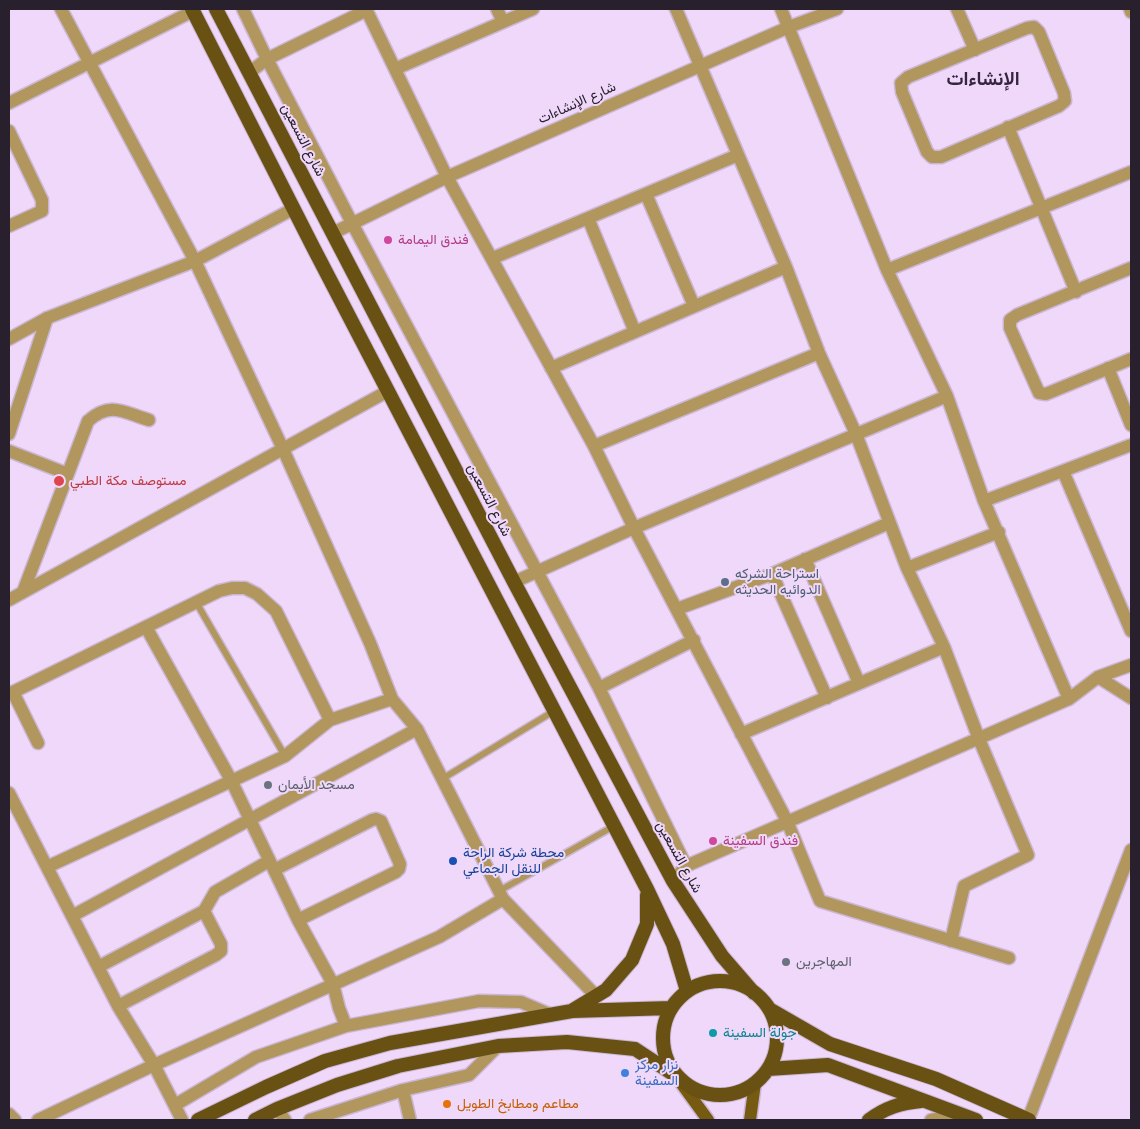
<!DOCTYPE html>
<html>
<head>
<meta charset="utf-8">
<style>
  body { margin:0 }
  #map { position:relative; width:1140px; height:1129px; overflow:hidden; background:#efd8f9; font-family:Montserrat,sans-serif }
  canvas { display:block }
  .frame { position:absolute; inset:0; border:10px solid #28202c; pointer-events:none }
</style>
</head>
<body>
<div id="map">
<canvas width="1140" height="1129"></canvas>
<div class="frame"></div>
</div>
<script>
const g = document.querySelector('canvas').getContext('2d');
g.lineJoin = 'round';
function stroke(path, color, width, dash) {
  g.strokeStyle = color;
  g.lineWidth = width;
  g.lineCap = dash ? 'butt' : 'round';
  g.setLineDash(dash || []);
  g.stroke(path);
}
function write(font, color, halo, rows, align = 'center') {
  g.font = font + ' Montserrat,Vazirmatn,sans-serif';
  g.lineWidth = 4;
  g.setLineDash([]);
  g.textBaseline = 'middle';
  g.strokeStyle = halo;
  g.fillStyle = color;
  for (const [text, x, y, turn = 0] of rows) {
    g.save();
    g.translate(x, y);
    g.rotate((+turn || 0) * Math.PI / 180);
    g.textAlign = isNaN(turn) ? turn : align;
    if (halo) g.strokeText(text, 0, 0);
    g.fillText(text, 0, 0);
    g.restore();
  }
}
const service = new Path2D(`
  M196,602L285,756
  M442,779L554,711
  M499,891L614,826`);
const minor = new Path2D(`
  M61,9L195,261L283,449L370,643L392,699L417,729L503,899L596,996
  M243,9L267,59L352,223L599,688L686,866
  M366,9L447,177L594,446L634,528L787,821L820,901L1009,958
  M497,9L503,22
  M676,9L786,267L819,353L856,434L907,568L944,647L979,739L1028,855L964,886L951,941
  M781,9L887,270L947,396L984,501L1069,699
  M957,9L975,50
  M1130,9L1131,12
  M1034,27L1039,32L1064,93L1065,101L1059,106L941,157H932L927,152L902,92L901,83L908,77L1027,28Z
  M395,69L533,9
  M250,72L267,59L367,10
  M9,103L193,11
  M1008,127L1076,292
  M9,131L42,200V211L9,226
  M646,194L694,306
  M588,218L635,332
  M493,258L738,155
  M1131,268L1017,315L1010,320V328L1039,393L1046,394L1131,359
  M887,270L1131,172
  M551,368L786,267
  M1108,368L1131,425
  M9,434L47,318
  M594,446L819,353
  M9,451L68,474
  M1063,471L1131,631
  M984,501L1131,445
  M805,559L859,683
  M907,568L999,532
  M772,574L827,698
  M514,582L634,528L947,396
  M23,592L88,421C110,401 123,412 149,420
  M677,609L772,574L889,523
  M146,627L231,780L298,920L333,984L339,1008L346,1026
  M1098,677L1131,698
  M599,688L694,640
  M13,692L38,743
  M9,694L219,591L232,588H245L257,594L276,611L330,720
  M741,734L944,647
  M9,793L118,1006L154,1065L182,1120
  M47,867L285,756L330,720L392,699
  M274,870L372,820L376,819L381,821L400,864L399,869L396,872L298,920
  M673,881L686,866L1069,699L1098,677L1131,665
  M72,916L417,729
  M98,967L204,911L215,892L269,861
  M118,1006L216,955L221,951V944L204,911
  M403,1090L410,1120
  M175,1105L256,1057L346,1026L479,1001L521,1002L549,1014
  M277,1109L285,1120
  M9,1114L15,1120
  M38,1120L154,1065L439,937L503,899
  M310,1120L403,1090L469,1075L498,1046
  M931,1120L961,1114
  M1028,1120L1131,850`);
const tertiary = new Path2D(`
  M333,233L447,177L789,27L837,9
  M9,339L47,318L195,261L293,209
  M9,600L388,391`);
const primary = new Path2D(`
  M676,1076L708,1120
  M750,1120L755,1083`);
const trunk = new Path2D(`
  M192,9L313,247L647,889L673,944L687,991
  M216,9L514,582L673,881L722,956L754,993
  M663 1038a57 57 0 1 1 114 0a57 57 0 1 1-114 0Z
  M573,1010L606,990L632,960L647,924V895
  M771,1010L830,1044L936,1079L1029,1120
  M768,1069L828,1065L976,1120
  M198,1120L266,1087L325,1061L390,1043L572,1011L671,1008
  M255,1120L277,1109L337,1085L398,1066L498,1046L567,1042L635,1049L676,1076
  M869,1120C885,1108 900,1103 921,1101`);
const markers = [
  [388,240,5,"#d1479c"],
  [59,481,6,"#e0444e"],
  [725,582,5,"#5c6f8a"],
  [268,785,5,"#6b7280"],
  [713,841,5,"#d1479c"],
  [453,861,5,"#1a4fb4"],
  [786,962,5,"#6b7280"],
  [713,1033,5,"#0f9aa8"],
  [625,1073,5,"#3f7fe0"],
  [447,1104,5,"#e8710a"]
];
const streetNames = [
  ["شارع الإنشاءات",577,103,-24],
  ["شارع التسعين",303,140,63],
  ["شارع التسعين",489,500,63],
  ["شارع التسعين",679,857,61]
];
const hotelNames = [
  ["فندق اليمامة",398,240],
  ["فندق السفينة",723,841]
];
const healthNames = [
  ["مستوصف مكة الطبي",70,481]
];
const serviceNames = [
  ["استراحة الشركه",735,574],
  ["الدوائيه الحديثه",735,590]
];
const worshipNames = [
  ["مسجد الأيمان",278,785],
  ["المهاجرين",796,962]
];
const transitNames = [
  ["محطة شركة الراحة",463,853],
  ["للنقل الجماعي",463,869]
];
const cultureNames = [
  ["جولة السفينة",723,1033]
];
const shopNames = [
  ["نزار مركز",635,1065],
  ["السفينة",635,1081]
];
const foodNames = [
  ["مطاعم ومطابخ الطويل",457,1104]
];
const districtNames = [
  ["الإنشاءات",983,79]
];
stroke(service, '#cbb7d4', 9);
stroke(minor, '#cbb7d4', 15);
stroke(tertiary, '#cbb7d4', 15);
stroke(primary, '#cbb7d4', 15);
stroke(trunk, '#cbb7d4', 16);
stroke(service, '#b1965e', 6);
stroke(minor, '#b1965e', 12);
stroke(tertiary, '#b1965e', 12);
stroke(primary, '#765a12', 12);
stroke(trunk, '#695013', 14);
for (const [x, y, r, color] of markers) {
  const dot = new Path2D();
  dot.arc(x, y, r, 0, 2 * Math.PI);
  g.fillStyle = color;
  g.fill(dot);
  stroke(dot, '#efd8f9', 2);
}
write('14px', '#28202c', '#efd8f9', streetNames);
write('14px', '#b23c85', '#efd8f9', hotelNames, 'left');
write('14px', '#be3a42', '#efd8f9', healthNames, 'left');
write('14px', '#4e5e75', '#efd8f9', serviceNames, 'left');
write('14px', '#5b616d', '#efd8f9', worshipNames, 'left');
write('14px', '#164399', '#efd8f9', transitNames, 'left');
write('14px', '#0d838f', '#efd8f9', cultureNames, 'left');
write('14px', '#366cbe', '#efd8f9', shopNames, 'left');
write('14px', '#c56008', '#efd8f9', foodNames, 'left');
write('bold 19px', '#36253e', '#efd8f9', districtNames);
</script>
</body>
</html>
